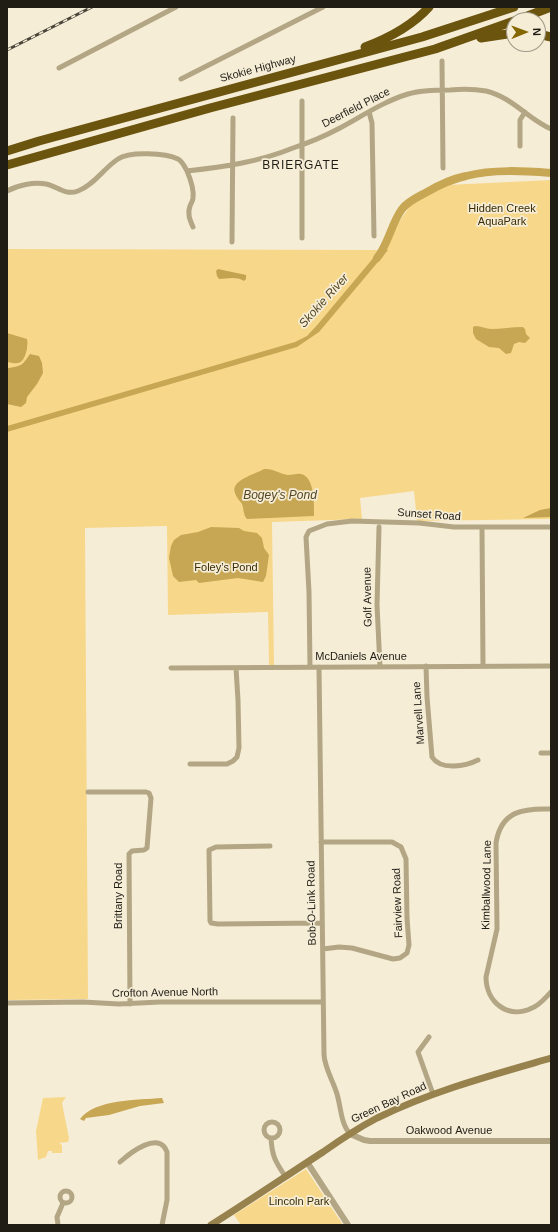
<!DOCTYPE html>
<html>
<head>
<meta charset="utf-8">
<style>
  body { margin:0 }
  #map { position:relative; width:558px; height:1232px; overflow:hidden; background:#f6edd7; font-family:Helvetica,sans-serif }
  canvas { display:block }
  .frame { position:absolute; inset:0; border:8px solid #201d15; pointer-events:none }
  .north { position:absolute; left:506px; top:12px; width:40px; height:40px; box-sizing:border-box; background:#f6edd7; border:1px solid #a09a89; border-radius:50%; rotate:89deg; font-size:11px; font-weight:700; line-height:16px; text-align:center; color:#201d15 }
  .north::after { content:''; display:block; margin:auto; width:14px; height:18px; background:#856700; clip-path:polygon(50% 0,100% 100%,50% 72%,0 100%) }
</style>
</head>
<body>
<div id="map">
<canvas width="558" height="1232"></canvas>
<div class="frame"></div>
<div class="north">N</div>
</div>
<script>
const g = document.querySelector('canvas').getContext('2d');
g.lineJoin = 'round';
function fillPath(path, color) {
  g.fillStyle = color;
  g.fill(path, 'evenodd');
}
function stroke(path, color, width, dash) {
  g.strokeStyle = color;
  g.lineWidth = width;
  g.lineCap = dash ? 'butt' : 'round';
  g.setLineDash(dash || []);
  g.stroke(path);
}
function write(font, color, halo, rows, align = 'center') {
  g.font = font + ' Helvetica,sans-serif';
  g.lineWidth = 3.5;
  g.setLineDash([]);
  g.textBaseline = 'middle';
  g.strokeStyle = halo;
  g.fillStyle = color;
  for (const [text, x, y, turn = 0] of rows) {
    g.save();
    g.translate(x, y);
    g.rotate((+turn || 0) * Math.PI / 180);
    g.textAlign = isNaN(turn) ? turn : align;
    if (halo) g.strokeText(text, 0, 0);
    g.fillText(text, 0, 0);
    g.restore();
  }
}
const green = new Path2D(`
  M551,180V519L417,521L414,491L360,498L362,519L272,522L274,665H269L268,612L168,615L167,526L85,528L88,999L7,1000V249L380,250L412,203L447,185Z
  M66,1097L62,1103L69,1138L68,1142L59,1143L62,1145V1153H52V1151H48L46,1157L38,1160L36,1131L43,1098Z
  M306,1169L343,1225H241L234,1215Z`);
const forest = new Path2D(`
  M218,269L246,275V279L244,281C236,276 227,279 219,279L217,276L216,271Z
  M30,354L39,356L42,363L43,373L37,384L27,397L26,403L21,407L7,404V366L8,368C23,366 22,365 30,354Z
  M551,508V517L523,518L540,510Z`);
const water = new Path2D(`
  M380,250H388L319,332L297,347L7,432V426L295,342L307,336L318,324Z
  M475,326C481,326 486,329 491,329C501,329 512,327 523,327L525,329L526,334L530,338L525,343L519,342L514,344L511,353L506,354L499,348L489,347L476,339L473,333V327Z
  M7,333L27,339C28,344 27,345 27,349C24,361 21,366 8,362L7,360Z
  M264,469C273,468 280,474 288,475C293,475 297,473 301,474C315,477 314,505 314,516L247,519C243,515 244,509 242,504C240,501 236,497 235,493C230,480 256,474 264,469Z
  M211,527L239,528L244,531L257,533L262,538L264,548L269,555L266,576L263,582L238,578L199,583L196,580L179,582L173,576L169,558L171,546L174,540L181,535L198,532Z
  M162,1098L164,1103L140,1106L109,1115L86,1118L84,1121L80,1119C95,1099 138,1100 162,1098Z`);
const river = new Path2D(`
  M377,258C389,243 391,224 402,209C408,201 418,197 427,192C439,185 452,179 466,176C493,169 524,171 551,173`);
const minor = new Path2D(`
  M442,61L443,168
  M59,68L176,7
  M181,79L323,7
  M302,101V238
  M369,112L372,123L374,236
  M520,146V120L525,112
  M187,171C223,167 259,162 293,148C308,143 323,137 338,129C361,117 382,102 408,94C421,90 436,90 450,90C462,89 474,89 486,91C512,97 528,119 551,129
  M7,191C18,185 33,182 46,184C57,186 65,196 78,191C94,185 104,168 118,159C129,151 166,153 178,159C182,161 185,167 187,171C190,178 194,190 193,198C193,201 191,203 190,206C187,214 190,220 193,227
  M232,242L233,118
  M379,527L377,605L380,667
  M482,528L483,666
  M426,666L427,697L432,757C441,771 466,766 478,760
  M310,667L309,592L306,537L309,531L327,524L352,521L419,523L454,527H551
  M319,667L324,1055C325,1068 332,1079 336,1091C341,1104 340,1123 350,1134
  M171,668L551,666
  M541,753H551
  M190,764H227L233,761L237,757L239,748L238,700L236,668
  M88,792H146L149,793L151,798L147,848L144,850L132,851L129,854L130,1004
  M551,809C523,808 501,811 496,843L497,929L486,977C486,1002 508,1020 532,1008C540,1005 545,998 551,992
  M321,842H392L401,847L406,859L407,918L409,945L407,953L400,958L393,959L352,948L339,947L323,949
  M270,846L216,847L209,850L210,921L211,923L218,924L322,923
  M7,1003L83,1002L119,1004L160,1002H323
  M429,1037L418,1052L433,1094
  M264 1130a8 8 0 1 1 16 0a8 8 0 1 1-16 0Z
  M271,1138C272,1156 275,1161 285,1176
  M120,1162C130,1153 159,1130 167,1152V1200L162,1225
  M60 1197a6 6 0 1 1 12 0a6 6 0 1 1-12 0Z
  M58,1225L57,1217L63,1203`);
const tertiary = new Path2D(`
  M350,1134L364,1140L370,1141H551
  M307,1162L348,1225`);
const secondary = new Path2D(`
  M211,1225C249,1201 286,1176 323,1152C340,1140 358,1128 377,1118C432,1091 492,1075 551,1058`);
const motorway = new Path2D(`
  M517,20L551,7
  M538,34L551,37
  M481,38L514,33
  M365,47C389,38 412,26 429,7
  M7,151L39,141L422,37L514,7
  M7,165L210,108L435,49L514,21`);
const rail = new Path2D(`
  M7,50L92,7`);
const streetNames = [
  ["Skokie Highway",258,69,-15],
  ["Deerfield Place",356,108,-27],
  ["Sunset Road",429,515,4],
  ["Golf Avenue",368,597,-91],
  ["McDaniels Avenue",361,657],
  ["Marvell Lane",419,713,-94],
  ["Kimballwood Lane",487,885,-89],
  ["Brittany Road",119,896,-90],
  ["Bob-O-Link Road",312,903,-91],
  ["Fairview Road",398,903,-92],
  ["Crofton Avenue North",165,993,-1],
  ["Green Bay Road",389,1103,-25],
  ["Oakwood Avenue",449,1131]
];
const parkNames = [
  ["Hidden Creek",502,209],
  ["AquaPark",502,222],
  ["Foley’s Pond",226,568],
  ["Lincoln Park",299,1202]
];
const neighbourhoodNames = [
  ["BRIERGATE",301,166]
];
const waterNames = [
  ["Skokie River",324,301,-48],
  ["Bogey's Pond",280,496]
];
fillPath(green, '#f7d88a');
fillPath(forest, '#c3a350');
fillPath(water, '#c7a753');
stroke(river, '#c7a753', 8);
stroke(minor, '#b3a684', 5);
stroke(tertiary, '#b3a684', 6);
stroke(secondary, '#97824e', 7);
stroke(motorway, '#6b540e', 9);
stroke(rail, '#4a453b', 3);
stroke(rail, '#f6edd7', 1.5, [4.5]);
write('11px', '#201d15', '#f6edd7', streetNames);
write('11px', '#392c05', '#f6edd7', parkNames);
g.letterSpacing = '1px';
write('12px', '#201d15', '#f6edd7', neighbourhoodNames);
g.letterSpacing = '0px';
write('italic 12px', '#544622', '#f6edd7', waterNames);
</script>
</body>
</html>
